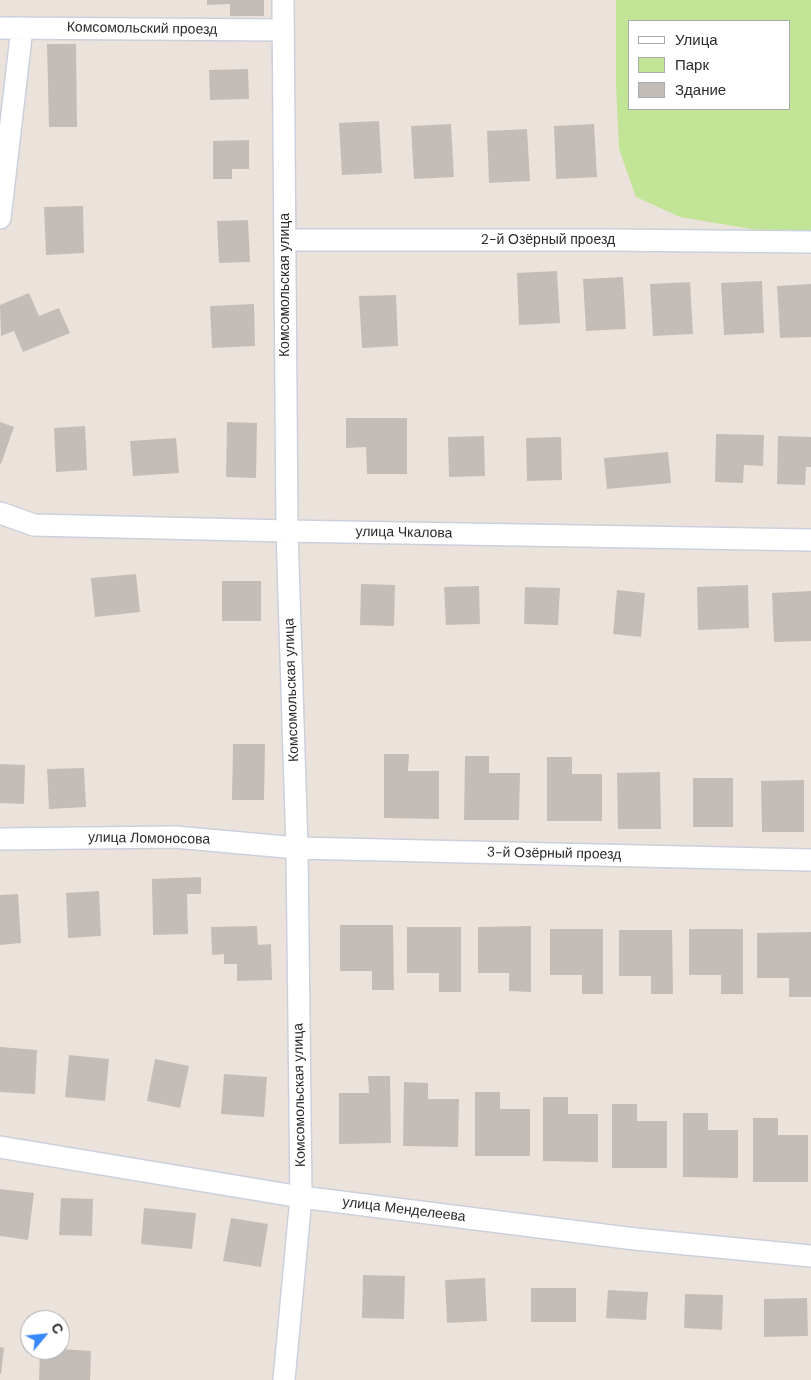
<!DOCTYPE html>
<html>
<head>
<meta charset="utf-8">
<style>
  body { margin:0 }
  #map { position:relative; width:811px; height:1380px; overflow:hidden; background:#ece2dc; font-family:"DM Sans",sans-serif }
  canvas { display:block }
  .legend { position:absolute; left:628px; top:20px; width:162px; height:90px; box-sizing:border-box; background:#fff; border:1px solid #aaa; margin:0; padding:6px 9px; list-style:none; font-size:15px; color:#2a2a2a }
  .legend li { display:flex; align-items:center; gap:10px; height:25px }
  .legend b { width:25px; border:1px solid #aaa }
  .north { position:absolute; left:20px; top:1310px; width:50px; height:50px; box-sizing:border-box; background:#fff; border:1px solid #aaa; border-radius:50%; rotate:62deg; font-size:14px; font-weight:700; line-height:20px; text-align:center; color:#2a2a2a }
  .north::after { content:''; display:block; margin:auto; width:18px; height:22px; background:#3887fd; clip-path:polygon(50% 0,100% 100%,50% 72%,0 100%) }
</style>
</head>
<body>
<div id="map">
<canvas width="811" height="1380"></canvas>
<ul class="legend">
<li><b style="height:6px;background:#fff"></b>Улица</li>
<li><b style="height:14px;background:#c2e497"></b>Парк</li>
<li><b style="height:14px;background:#c4bdb7"></b>Здание</li>
</ul>
<div class="north">С</div>
</div>
<script>
const g = document.querySelector('canvas').getContext('2d');
g.lineJoin = 'round';
function fillPath(path, color) {
  g.fillStyle = color;
  g.fill(path, 'evenodd');
}
function stroke(path, color, width, dash) {
  g.strokeStyle = color;
  g.lineWidth = width;
  g.lineCap = dash ? 'butt' : 'round';
  g.setLineDash(dash || []);
  g.stroke(path);
}
function write(font, color, halo, rows, align = 'center') {
  g.font = font + ' "DM Sans",sans-serif';
  g.lineWidth = 5;
  g.setLineDash([]);
  g.textBaseline = 'middle';
  g.strokeStyle = halo;
  g.fillStyle = color;
  for (const [text, x, y, turn = 0] of rows) {
    g.save();
    g.translate(x, y);
    g.rotate((+turn || 0) * Math.PI / 180);
    g.textAlign = isNaN(turn) ? turn : align;
    if (halo) g.strokeText(text, 0, 0);
    g.fillText(text, 0, 0);
    g.restore();
  }
}
const green = new Path2D(`
  M616,0H811V235L763,231L680,217L636,197L619,149L616,85ZM630,21H790V109H630Z`);
const building = new Path2D(`
  M207,0H264V16H230V4L207,5Z
  M47,44H76L77,127H49Z
  M248,69L249,99L210,100L209,70Z
  M379,121L382,173L342,175L339,123Z
  M451,124L454,177L414,179L411,126Z
  M594,124L597,177L556,179L554,126Z
  M527,129L530,181L489,183L487,131Z
  M249,140V169H232V179H213V141Z
  M83,206L84,253L46,255L44,207Z
  M248,220L250,262L219,263L217,221Z
  M557,271L560,323L519,325L517,273Z
  M623,277L626,329L586,331L583,279Z
  M762,281L764,333L724,335L721,283Z
  M690,282L693,334L653,336L650,284Z
  M811,284V337L780,338L777,286Z
  M29,293L39,316L59,308L70,333L23,352L14,331L1,336L0,305Z
  M396,295L398,346L362,348L359,296Z
  M254,304L255,346L212,348L210,306Z
  M346,418H407V474H367L366,447L346,448Z
  M0,422L14,427L1,464L0,463Z
  M227,422L257,423L256,478L226,477Z
  M85,426L87,470L56,472L54,428Z
  M716,434L764,435L763,466L744,465L743,483L715,482Z
  M484,436L485,476L449,477L448,437Z
  M778,436L811,437V467H806L805,485L777,484Z
  M561,437L562,480L527,481L526,438Z
  M176,438L179,473L133,476L130,441Z
  M668,452L671,483L607,489L604,458Z
  M136,574L140,612L95,617L91,578Z
  M222,581H261V621H222Z
  M361,584L395,585L394,626L360,625Z
  M748,585L749,628L698,630L697,587Z
  M479,586L480,624L446,625L444,587Z
  M525,587L560,588L558,625L524,624Z
  M617,590L645,593L641,637L613,634Z
  M811,591V641L774,642L772,593Z
  M233,744H265L264,800H232Z
  M384,754H409L408,771H439V819L384,818Z
  M465,756H489V773H520L519,820H464Z
  M547,757H572V774H602V821H547Z
  M0,764L25,765L24,804L0,803Z
  M84,768L86,807L49,809L47,769Z
  M660,772L661,829H618L617,773Z
  M693,778H733V827H693Z
  M804,780V832H762L761,781Z
  M201,877V894H187L188,934L153,935L152,879Z
  M99,891L101,936L68,938L66,893Z
  M18,894L21,943L0,945V895Z
  M340,925H393L394,990H372V971H340Z
  M257,926L258,945L271,944L272,980L237,981V964H224V954L212,955L211,927Z
  M531,926V992L509,991V973H478V927Z
  M407,927H461V992H439V973H407Z
  M550,929H603V994H582V975H550Z
  M689,929H743V994H721V975H689Z
  M619,930H672L673,994H651V976H619Z
  M811,932V997H789V978H757V933Z
  M0,1047L37,1050L35,1094L0,1092Z
  M69,1055L109,1059L105,1101L65,1097Z
  M155,1059L189,1066L180,1108L147,1101Z
  M224,1074L267,1077L264,1117L221,1114Z
  M368,1076H390L391,1143L339,1144V1093H369Z
  M404,1082L428,1083V1099H459L458,1147L403,1146Z
  M475,1092H500V1109H530V1156H475Z
  M543,1097H568V1114H598V1162L543,1161Z
  M612,1104H637V1121H667V1168H612Z
  M683,1113H708V1130H738V1178L683,1177Z
  M753,1118H778V1135H808V1182H753Z
  M0,1189L34,1193L28,1240L0,1236Z
  M61,1198L93,1199L92,1236L59,1235Z
  M144,1208L196,1213L192,1249L141,1244Z
  M231,1218L268,1224L261,1267L223,1261Z
  M363,1275L405,1276L404,1319L362,1318Z
  M485,1278L487,1321L447,1323L445,1280Z
  M531,1288H576V1322H531Z
  M608,1290L648,1292L646,1320L606,1318Z
  M685,1294L723,1295L722,1330L684,1328Z
  M807,1298L808,1336L764,1337V1299Z
  M0,1347L4,1348L1,1374H0Z
  M60,1349L91,1351L90,1380H39L40,1350Z`);
const minor = new Path2D(`
  M283,0L287,531L297,848L301,1197L284,1380
  M0,28L283,30
  M0,218L22,28
  M285,240H608L811,242
  M0,513L34,525L287,531L811,540
  M0,839L175,837L297,848L811,860
  M0,1147L301,1197L635,1239L811,1256`);
const streetNames = [
  ["Комсомольский проезд",142,29,1],
  ["2-й Озёрный проезд",548,240],
  ["Комсомольская улица",285,285,-90],
  ["улица Чкалова",404,533,1],
  ["Комсомольская улица",292,690,-92],
  ["улица Ломоносова",149,839,1],
  ["3-й Озёрный проезд",554,854,1],
  ["Комсомольская улица",300,1095,-91],
  ["улица Менделеева",404,1210,7]
];
fillPath(green, '#c2e497');
fillPath(building, '#c4bdb7');
stroke(minor, '#cad1dc', 24);
stroke(minor, '#fff', 21);
write('14px', '#2a2a2a', '#fff', streetNames);
</script>
</body>
</html>
